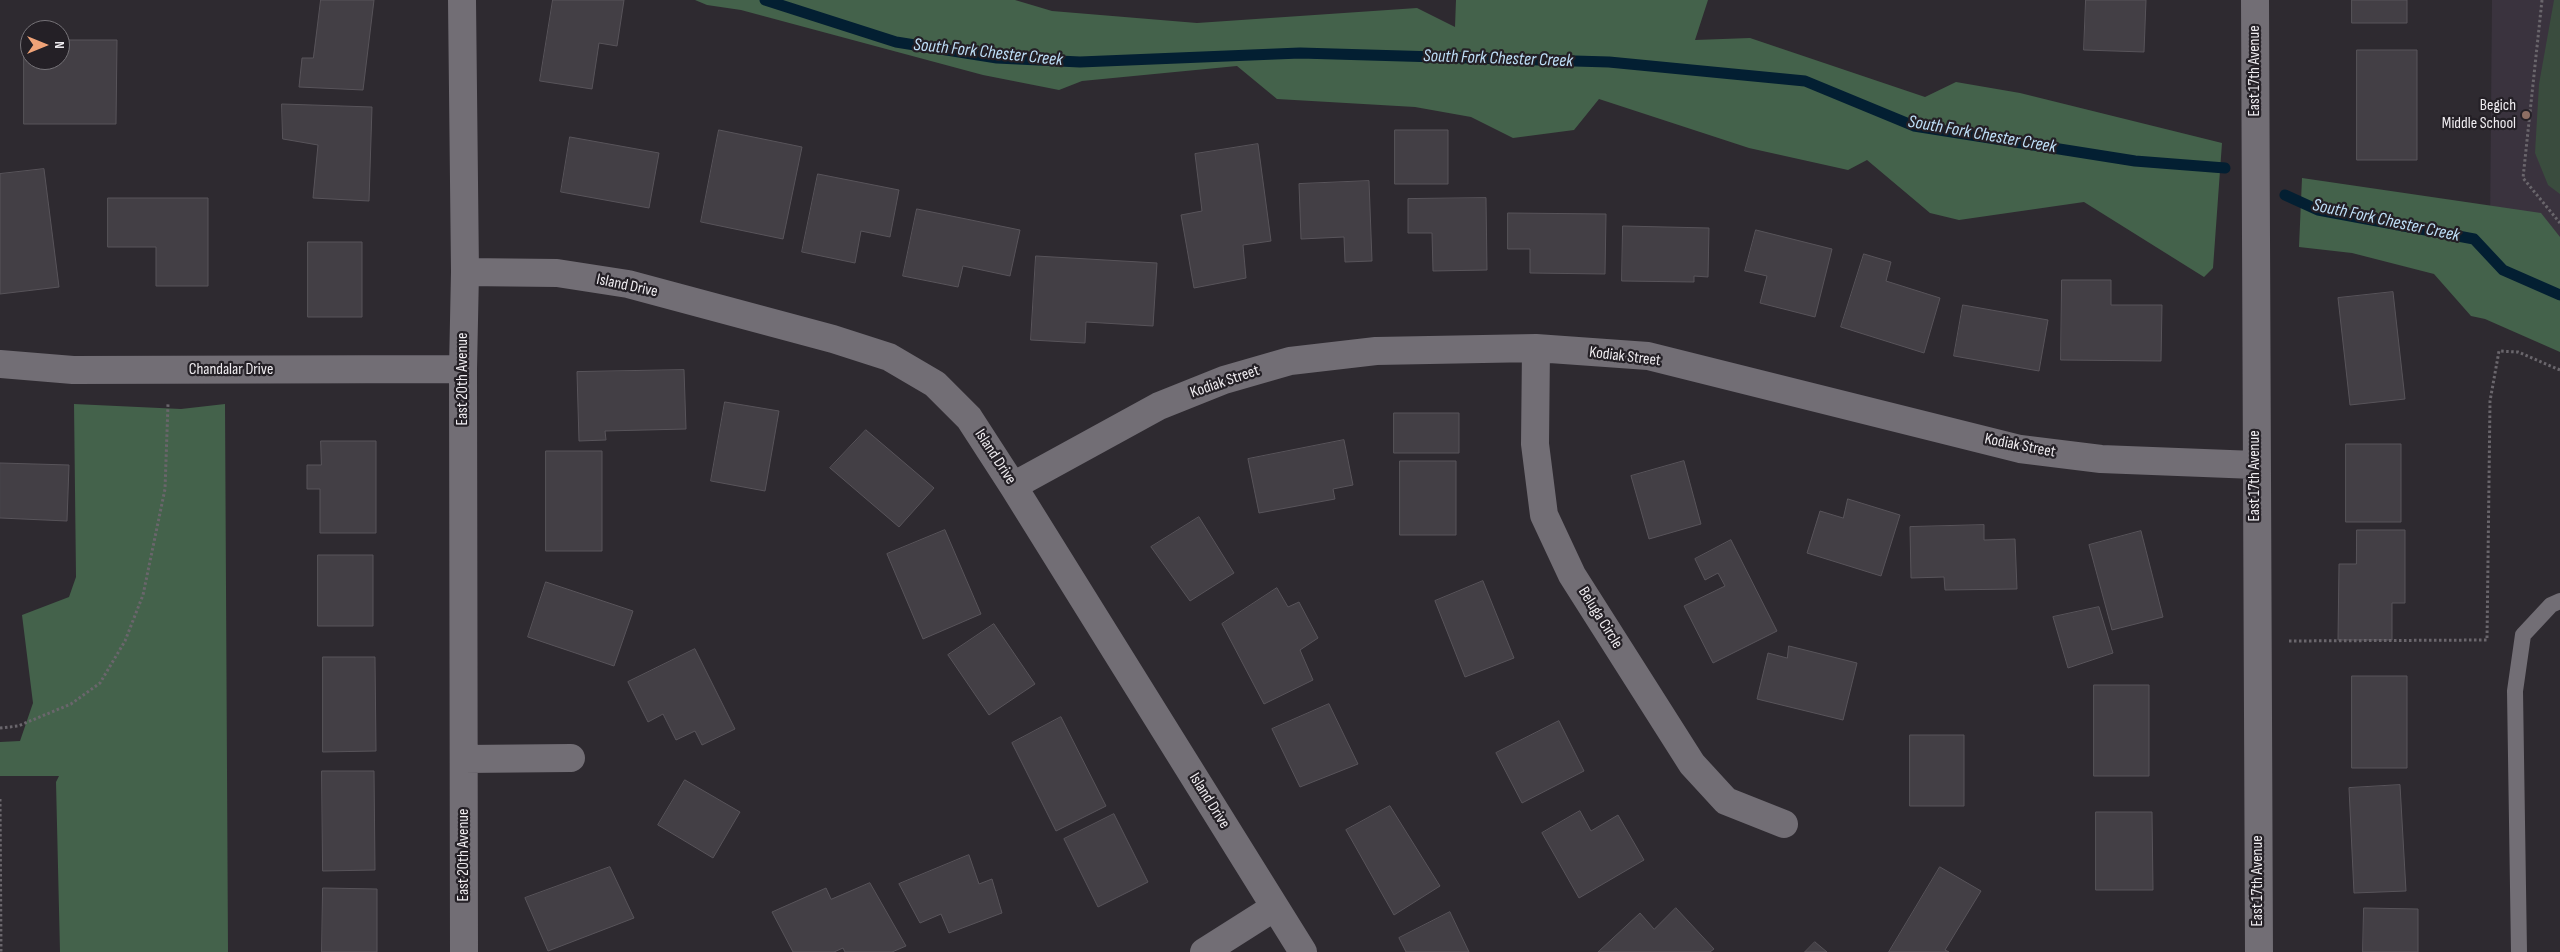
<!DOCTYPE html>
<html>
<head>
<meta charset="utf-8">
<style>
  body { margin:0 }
  #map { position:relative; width:2560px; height:952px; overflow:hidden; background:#2e2a30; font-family:"Sofia Sans Condensed",sans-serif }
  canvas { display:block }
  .north { position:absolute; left:20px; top:20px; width:50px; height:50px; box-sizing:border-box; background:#242026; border:1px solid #757277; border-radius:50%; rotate:90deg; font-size:14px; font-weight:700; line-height:20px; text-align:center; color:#efecf0 }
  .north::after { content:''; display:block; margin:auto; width:18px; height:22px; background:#f0a378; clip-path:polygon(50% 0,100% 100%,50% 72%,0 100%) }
</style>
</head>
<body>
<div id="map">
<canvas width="2560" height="952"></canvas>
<div class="north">N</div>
</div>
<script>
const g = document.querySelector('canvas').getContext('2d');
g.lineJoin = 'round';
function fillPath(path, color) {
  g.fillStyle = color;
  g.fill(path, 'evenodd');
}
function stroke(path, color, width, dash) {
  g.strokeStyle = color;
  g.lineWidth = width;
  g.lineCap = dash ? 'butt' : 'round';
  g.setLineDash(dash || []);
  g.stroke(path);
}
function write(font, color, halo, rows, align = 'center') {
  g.font = font + ' "Sofia Sans Condensed",sans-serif';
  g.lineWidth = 4.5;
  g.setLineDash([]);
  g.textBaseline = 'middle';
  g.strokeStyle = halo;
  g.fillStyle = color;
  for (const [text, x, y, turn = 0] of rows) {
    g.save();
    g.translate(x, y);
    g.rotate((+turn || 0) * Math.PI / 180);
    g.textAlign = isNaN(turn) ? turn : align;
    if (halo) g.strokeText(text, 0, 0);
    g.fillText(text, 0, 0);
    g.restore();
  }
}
const built = new Path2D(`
  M2492,0H2560V258L2490,230Z`);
const green = new Path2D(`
  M2554,0H2560V194L2548,185L2535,153L2539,84Z`);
const forest = new Path2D(`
  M695,0H1015L1052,11L1197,23L1417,8L1455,27L1456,0H1708L1695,40L1750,38L1925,97L1956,82L2020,93L2222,143L2213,268L2204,277L2084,202L1959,220L1930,213L1867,160L1848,170L1749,148L1599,99L1574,130L1513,138L1471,117L1415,107L1277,99L1237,66L1082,81L1059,90L983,75L741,10L707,5Z
  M2302,178L2541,213L2560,237V352L2485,319L2471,316L2434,274L2352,253L2299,247Z
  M74,404L181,409L225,404L228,952H60L56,782L59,776H0V742L20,741L33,703L22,615L69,597L76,577Z`);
const stream = new Path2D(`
  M765,0L896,42L997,58L1080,62L1300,53L1609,62L1805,81L1914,126L2135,161L2225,168
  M2285,195L2318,210L2474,239L2503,270L2560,295`);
const building = new Path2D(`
  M321,0H374L363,90L299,87L302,58H313Z
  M553,0H624L617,46L599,43L592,89L540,81Z
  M2086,0H2146L2144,52L2084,50Z
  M2352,0H2407V23H2352Z
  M24,40H30V60H60V40H117L116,124H24Z
  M2357,50H2417V160H2357Z
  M282,104L372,107L369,201L313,198L318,145L283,139Z
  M719,130L802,147L783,239L701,222Z
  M1395,130H1448V184H1395Z
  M570,137L659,153L649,208L561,192Z
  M1258,144L1271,241L1243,245L1246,278L1194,288L1181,215L1202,211L1195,154Z
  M44,169L59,287L0,294V174Z
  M818,174L899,190L890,237L861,231L855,263L802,252Z
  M1369,181L1372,261L1345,262L1344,237L1301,239L1299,184Z
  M108,198H208V286H156V247H108Z
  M1486,198L1487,270L1433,271L1432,233H1408V199Z
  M917,209L1020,230L1010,276L963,266L958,287L903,276Z
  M1508,213L1606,214L1605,274L1530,273V249H1508Z
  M1623,226L1709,228L1708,277L1694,276V282L1622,281Z
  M1756,230L1832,249L1815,317L1760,303L1767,276L1745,271Z
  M308,242H362V317H308Z
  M1864,254L1891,262L1886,281L1940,298L1924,353L1841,327Z
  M1036,256L1157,263L1153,326L1086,322L1085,343L1031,340Z
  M2062,280H2111V305H2162L2161,361L2061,360Z
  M2393,292L2405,399L2350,405L2338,298Z
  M1963,305L2048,320L2039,371L1954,356Z
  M684,370L686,429L605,431L606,440L579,441L577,372Z
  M725,402L779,411L765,491L711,481Z
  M1394,413H1459V453H1394Z
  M866,430L934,488L899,527L830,468Z
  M1344,440L1353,485L1333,489L1335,499L1259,513L1248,459Z
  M321,441H376V533H320V489H307V465H321Z
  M2346,444H2401V522H2346Z
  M546,451H602V551H546Z
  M1400,461H1456V535H1400Z
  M1684,461L1701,524L1649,539L1631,476Z
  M0,463L69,465L67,521L0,518Z
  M1848,499L1900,515L1881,576L1807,553L1820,511L1843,518Z
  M1199,517L1234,573L1190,601L1151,547Z
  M1984,525V540L2015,539L2017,589L1945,590L1944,577L1911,578L1910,527Z
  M945,530L981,614L923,639L887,554Z
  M2357,530H2405V603H2392V640H2338L2339,564H2356Z
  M2141,531L2163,617L2112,630L2089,545Z
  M1731,540L1777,631L1713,663L1684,606L1725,586L1718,573L1705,580L1695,559Z
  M318,555H373V626H318Z
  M1483,581L1514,658L1465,677L1435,601Z
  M546,582L633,611L614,666L528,637Z
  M1277,588L1288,607L1299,602L1318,638L1300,650L1313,680L1264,704L1222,624Z
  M2099,607L2113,653L2068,668L2053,617Z
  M994,624L1035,684L989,715L948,655Z
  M1789,646L1857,663L1843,720L1757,699L1768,653L1787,658Z
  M695,649L735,729L702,745L695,731L676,740L663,714L648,722L628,682Z
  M323,657H375L376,751L323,752Z
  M2352,676H2407V768H2352Z
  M2094,685H2149V776H2094Z
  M1329,704L1358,764L1300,787L1272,729Z
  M1061,717L1106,806L1056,831L1012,743Z
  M1559,721L1584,771L1522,803L1496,753Z
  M1910,735H1964V806H1910Z
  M322,771H374L375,870L323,871Z
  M685,780L740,812L713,858L658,825Z
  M2400,785L2406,891L2354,893L2349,788Z
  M1390,806L1440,886L1394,915L1346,830Z
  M1580,811L1591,831L1618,815L1644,860L1579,898L1542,833Z
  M2096,812H2152L2153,890H2096Z
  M1114,814L1148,882L1098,907L1064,839Z
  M969,855L979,884L992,879L1002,913L949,933L941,914L920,923L899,884Z
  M610,867L634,918L548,951L525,898Z
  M1940,867L1981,891L1945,950L1949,952H1889Z
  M870,883L906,946L892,952H845L843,948L834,952H793L772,912L826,888L831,899Z
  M323,888L377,889V952H322Z
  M1676,908L1714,949L1710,952H1598L1640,913L1654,929Z
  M2364,908L2418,909V952H2363Z
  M1450,912L1469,952H1406L1399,938Z
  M1815,942L1827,952H1805Z`);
const path = new Path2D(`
  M2542,0L2523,178L2560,223
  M2289,641L2487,640L2490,401L2499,351L2518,352L2560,370
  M0,728L18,726L71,704L100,683L125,641L143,595L165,489L168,404
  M0,799L1,952`);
const lane = new Path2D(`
  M2519,952L2515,691L2523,635L2551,605L2560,601`);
const street = new Path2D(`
  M462,0L465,272L463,369L464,952
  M2255,0L2259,952
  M465,272L557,273L628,284L833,339L889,357L935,384L969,418L1013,486L1303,952
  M1536,348L1535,444L1544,515L1572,575L1692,764L1726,801L1784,824
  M0,364L73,370L463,369
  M1013,486L1159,406L1224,380L1290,361L1376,351L1536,348L1648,356L2020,449L2101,459L2255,465
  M464,759L571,758
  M1204,952L1275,907`);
const markers = [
  [2526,115,5,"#8d6e63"]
];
const streetNames = [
  ["East 17th Avenue",2255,71,-90],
  ["Island Drive",627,286,12],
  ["Kodiak Street",1625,357,7],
  ["Chandalar Drive",231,370],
  ["East 20th Avenue",463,379,-90],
  ["Kodiak Street",1225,382,-19],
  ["Kodiak Street",2020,446,11],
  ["Island Drive",995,457,57],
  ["East 17th Avenue",2255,476,-90],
  ["Beluga Circle",1600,618,58],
  ["Island Drive",1209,801,58],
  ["East 20th Avenue",464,855,-90],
  ["East 17th Avenue",2258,881,-90]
];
const poiNames = [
  ["Begich",2516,106],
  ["Middle School",2516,124]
];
const waterNames = [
  ["South Fork Chester Creek",988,53,6],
  ["South Fork Chester Creek",1498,59,2],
  ["South Fork Chester Creek",1982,135,10],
  ["South Fork Chester Creek",2386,221,12]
];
fillPath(built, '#3a333e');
fillPath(green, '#3a4c3e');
fillPath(forest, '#44624b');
stroke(stream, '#031f32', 11);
fillPath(building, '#433f45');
stroke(building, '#58545a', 1);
stroke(path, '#6a666c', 3, [2.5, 2.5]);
stroke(lane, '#726e75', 16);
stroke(street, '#726e75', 28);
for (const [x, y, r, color] of markers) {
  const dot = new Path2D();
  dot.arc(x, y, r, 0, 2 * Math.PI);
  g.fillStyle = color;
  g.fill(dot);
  stroke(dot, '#242026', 2);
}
write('16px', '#efecf0', '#242026', streetNames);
write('16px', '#efecf0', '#242026', poiNames, 'right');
write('italic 18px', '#bedef7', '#242026', waterNames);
</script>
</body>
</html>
